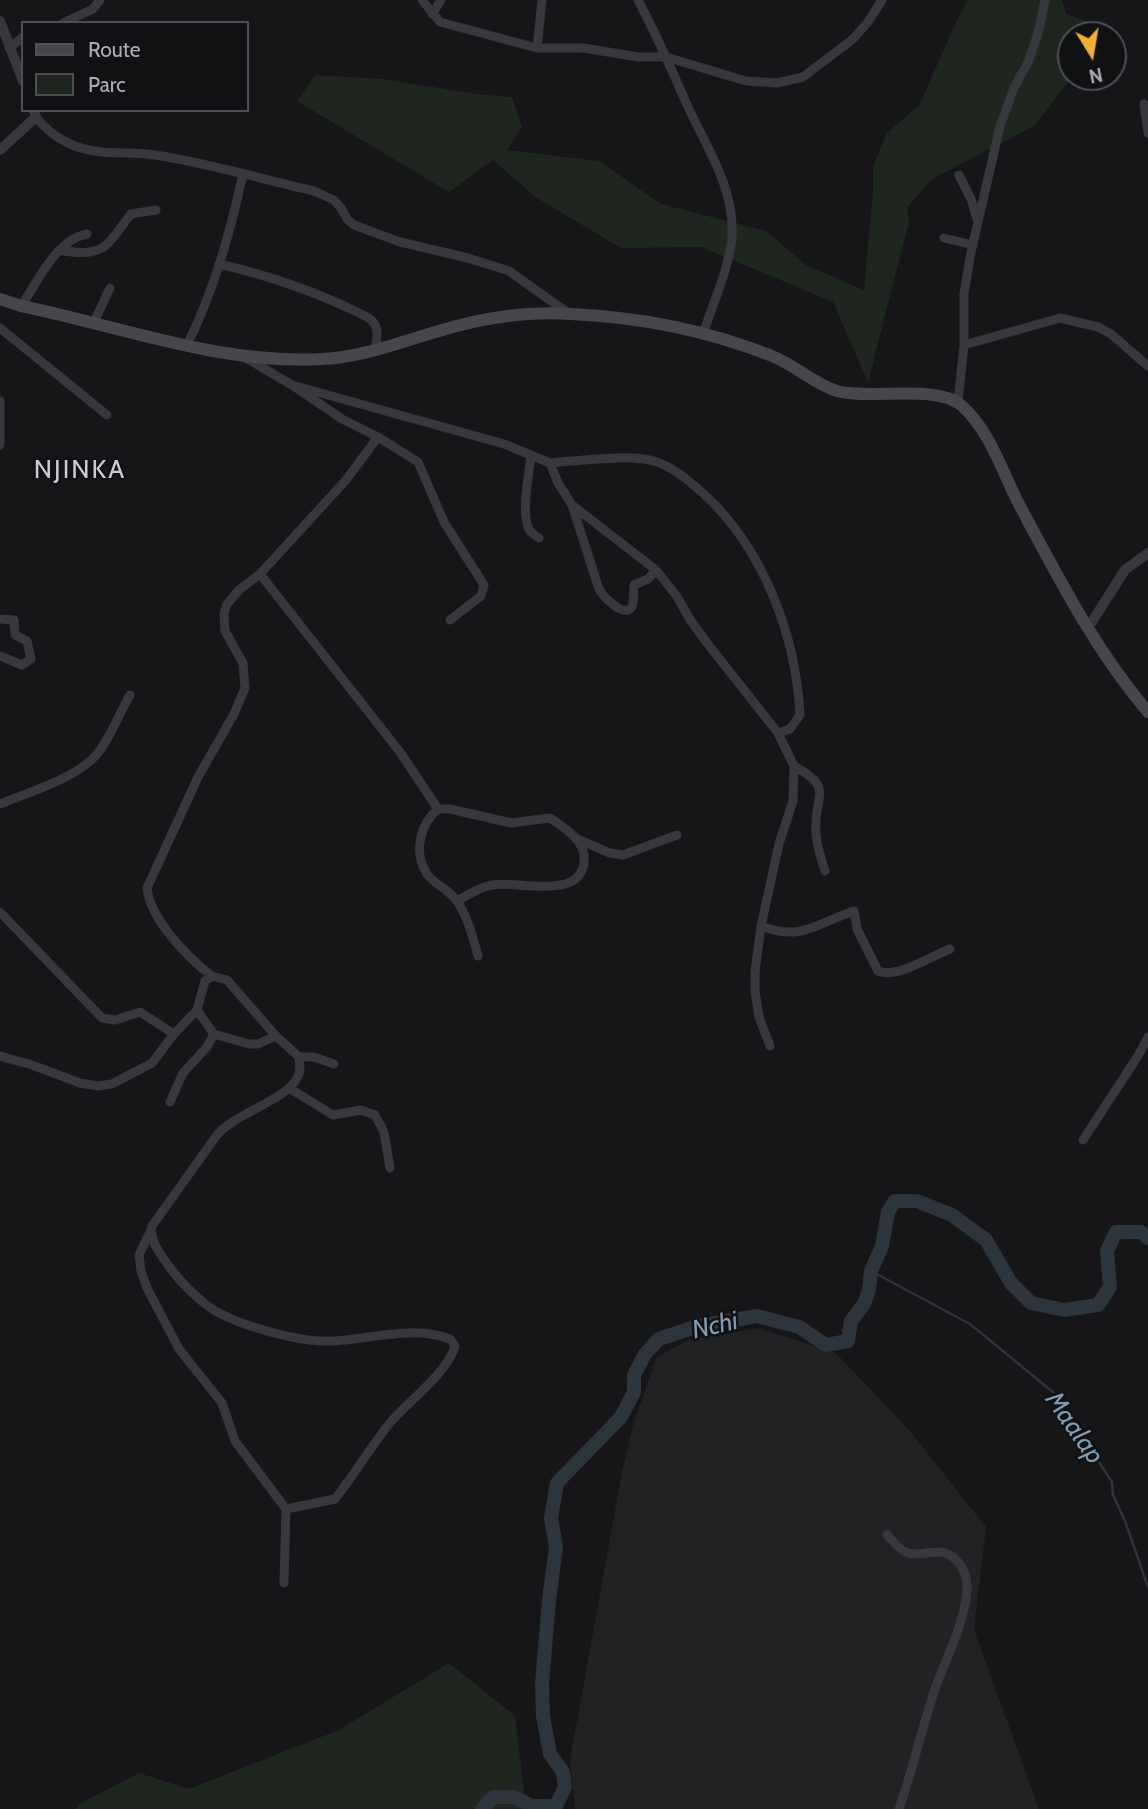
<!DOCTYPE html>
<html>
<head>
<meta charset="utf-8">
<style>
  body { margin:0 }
  #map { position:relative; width:1148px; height:1809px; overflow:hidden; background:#161618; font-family:Cabin,sans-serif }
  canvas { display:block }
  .legend { position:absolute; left:21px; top:21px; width:228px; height:91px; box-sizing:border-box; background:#111113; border:2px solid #4d4f55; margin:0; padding:9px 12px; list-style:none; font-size:21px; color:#a8adb8 }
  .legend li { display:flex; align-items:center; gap:14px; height:35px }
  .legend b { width:35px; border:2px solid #4d4f55 }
  .north { position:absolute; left:1057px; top:21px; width:70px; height:70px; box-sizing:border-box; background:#111113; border:2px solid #4d4f55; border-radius:50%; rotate:169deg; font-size:19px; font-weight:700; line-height:28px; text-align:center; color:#a8adb8 }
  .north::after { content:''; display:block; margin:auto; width:24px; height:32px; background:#f2b134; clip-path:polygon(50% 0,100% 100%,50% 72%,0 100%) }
</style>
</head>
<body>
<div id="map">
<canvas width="1148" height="1809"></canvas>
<ul class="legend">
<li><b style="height:9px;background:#45474d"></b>Route</li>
<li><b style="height:19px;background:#1e261f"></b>Parc</li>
</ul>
<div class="north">N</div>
</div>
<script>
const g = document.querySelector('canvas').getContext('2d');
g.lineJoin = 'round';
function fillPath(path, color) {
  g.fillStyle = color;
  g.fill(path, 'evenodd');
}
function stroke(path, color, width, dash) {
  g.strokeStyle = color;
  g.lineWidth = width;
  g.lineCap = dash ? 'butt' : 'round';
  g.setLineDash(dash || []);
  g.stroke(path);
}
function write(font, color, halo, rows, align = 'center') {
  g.font = font + ' Cabin,sans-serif';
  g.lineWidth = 5;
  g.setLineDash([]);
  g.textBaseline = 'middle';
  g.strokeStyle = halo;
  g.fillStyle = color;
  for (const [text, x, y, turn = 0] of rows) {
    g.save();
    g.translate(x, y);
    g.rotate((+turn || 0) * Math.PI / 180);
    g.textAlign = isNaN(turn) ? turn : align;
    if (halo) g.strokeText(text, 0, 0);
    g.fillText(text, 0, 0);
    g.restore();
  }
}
const built = new Path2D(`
  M758,1328L836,1353L910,1431L986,1527L974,1630L1039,1809H575L570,1760L622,1472L634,1422L657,1357L689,1340Z`);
const green = new Path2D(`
  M968,0H1062L1066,14L1089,22L1086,35H1071L1072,77L1034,126L932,179L907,208L909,221L868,383L833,302L701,247L621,248L537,198L493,160L449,192L297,101L315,75L384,79L476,94L512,97L522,127L507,150L599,161L661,204L766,231L806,265L864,290L873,192V167L886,134L920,104L956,22Z
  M449,1663L515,1716L526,1809H76L79,1804L139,1773L189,1789L339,1730Z`);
const stream = new Path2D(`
  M871,1271L970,1324L1054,1393L1112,1482L1113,1495L1125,1521L1148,1587`);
const river = new Path2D(`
  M482,1809L493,1797H514L532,1806H556L565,1787L563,1772L550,1754L543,1716L542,1684L549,1600L556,1547L551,1518L557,1483L621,1417L634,1392V1375L645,1354L659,1339L698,1326L757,1316L799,1327L826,1345L848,1341L851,1321L864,1304L869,1290L871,1271L882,1246L888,1212L895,1201H917L952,1215L986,1240L1011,1283L1031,1303L1064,1310L1098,1305L1110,1287L1107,1251L1116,1232H1141L1148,1238`);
const minor = new Path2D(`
  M422,0L440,22L537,48H583L639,57H666L746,81L777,83L803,77L853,39L868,22L882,0
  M638,0C657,35 672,71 688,107C707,148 735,189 732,237C729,269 713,303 703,334
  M432,14L441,0
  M63,23L93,9L100,0
  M9,48L23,37
  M537,48L542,0
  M1144,104L1148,133
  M36,117C47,131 58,139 75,146C101,156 128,151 155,155C208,163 261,179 314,191L334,200L341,208L347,219L354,225L400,242L468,258L509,271L568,313
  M959,175L971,199L977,219
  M944,238L973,245
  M60,250C105,259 107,245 131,214L156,210
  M219,264C271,276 320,293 367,317C381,325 377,337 375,351
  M21,306C38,282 55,240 87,234
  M94,322L110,288
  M0,328L107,415
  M187,345C214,291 230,233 243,174
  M964,345L1060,318L1098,327L1111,334L1148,366
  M246,358L292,385L342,419L378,437L418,462L444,522L484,585L481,596L450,620
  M292,385L504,444L550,463L558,483L572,505L656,570L676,595L691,621L707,643L778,733L794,766L793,801L779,844L761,926L755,972V991L759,1017L770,1046
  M0,401V445
  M958,402L964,345V294L970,257L1000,126L1014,88L1029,60L1039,30L1045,0
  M531,456C529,473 520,517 530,531C531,532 538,538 539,538
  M550,463C578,461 632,453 657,462C676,469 690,482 705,495C764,550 796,636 800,715L790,729L778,733
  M572,505L599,589C603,596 622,617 631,608C635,604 633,591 634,585L648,579L656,570
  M260,574L400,752L438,809
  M0,619L14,620L15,635L27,641L31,659L22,665L0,656
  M794,766C836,789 813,795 816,832C816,845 821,858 825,871
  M0,804C29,792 78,778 98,753C111,736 119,714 130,695
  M577,839L610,853L623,855L677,835
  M457,901C468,895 479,887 492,885C516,880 579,901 584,863C587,841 566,829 550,818L511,823L450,809H438C420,824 413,853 427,874C434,884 448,889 456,900C467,914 473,938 478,956
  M0,912L102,1018L115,1020L140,1012L174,1034
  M761,926C802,942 817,923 854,911L857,929L878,971C897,979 931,956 950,949
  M212,976C188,958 150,919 147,888L198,777L234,714L245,688L243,663L225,631L224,614L227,604L240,589L260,574L346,480L378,437
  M197,1010L214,1034L249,1044H258L276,1036
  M0,1056L32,1065L80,1083L98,1086L112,1084L152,1063L174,1034L197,1010L205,981L212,976L227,980L276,1036L299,1057C300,1064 301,1072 297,1078C285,1101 237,1112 217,1135L152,1226C148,1241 163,1257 171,1269C182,1284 195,1296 209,1307C236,1325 300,1343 333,1341C371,1339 412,1325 450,1339L455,1346C447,1374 407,1402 389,1424C370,1448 354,1475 335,1499L286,1509
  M299,1057H314L334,1064
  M289,1088L333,1115L361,1110L375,1115L384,1132L390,1168
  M170,1102L183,1073L207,1047L214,1034
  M1083,1140L1138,1056L1148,1037
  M151,1230L139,1255L141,1271L147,1288L179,1349L222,1403L235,1441L286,1509L284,1583
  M887,1535C892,1540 897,1546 902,1550C921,1562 939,1541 957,1561C964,1568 968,1580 967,1590C965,1621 947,1657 936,1686C922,1727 913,1769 899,1809`);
const tertiary = new Path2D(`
  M0,21L23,81
  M0,150L36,117L34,110
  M1088,628L1125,570L1148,553`);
const secondary = new Path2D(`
  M0,299L21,306C120,326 220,365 323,359C363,357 400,342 439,331C480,318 528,311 571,314C639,317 709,331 772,356C795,365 814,384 837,391C871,400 936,384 961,405C991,431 1003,475 1021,508C1059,579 1096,651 1148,712`);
const neighbourhoodNames = [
  ["NJINKA",80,470]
];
const waterNames = [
  ["Nchi",715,1326,-13],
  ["Maalap",1074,1428,55]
];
fillPath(built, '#222225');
fillPath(green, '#1e261f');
stroke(stream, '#2c353c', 2.5);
stroke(river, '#2c353c', 14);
stroke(minor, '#37383d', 9);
stroke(tertiary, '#37383d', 10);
stroke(secondary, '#45474d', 12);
g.letterSpacing = '2px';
write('26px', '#c9ccd4', '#111113', neighbourhoodNames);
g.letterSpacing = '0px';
write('italic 26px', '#7f9bb3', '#111113', waterNames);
</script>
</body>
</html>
